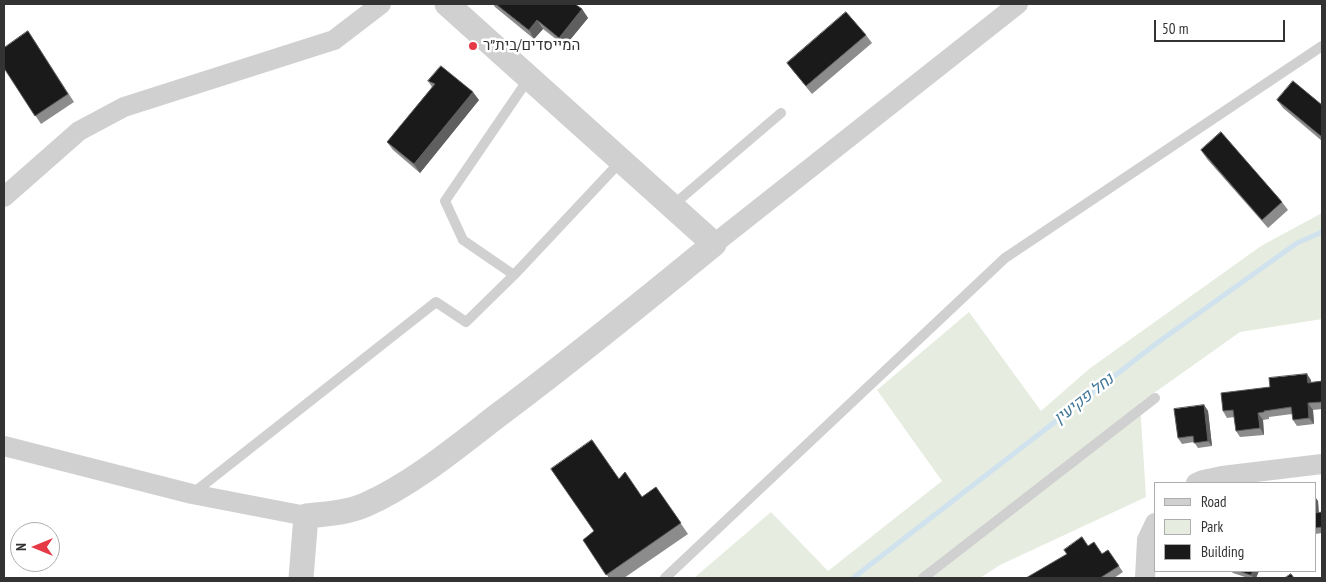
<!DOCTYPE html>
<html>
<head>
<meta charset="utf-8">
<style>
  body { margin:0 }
  #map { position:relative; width:1326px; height:582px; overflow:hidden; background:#fff; font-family:"PT Sans Narrow",sans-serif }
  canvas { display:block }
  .frame { position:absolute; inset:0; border:5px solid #333; pointer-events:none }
  .legend { position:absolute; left:1154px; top:482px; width:162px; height:90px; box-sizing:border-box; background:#fff; border:1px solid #adadad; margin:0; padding:6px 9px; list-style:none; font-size:15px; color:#333 }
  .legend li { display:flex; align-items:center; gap:10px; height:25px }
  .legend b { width:25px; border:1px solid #adadad }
  .north { position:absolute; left:10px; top:522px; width:50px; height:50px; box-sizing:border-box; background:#fff; border:1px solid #adadad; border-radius:50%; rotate:270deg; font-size:14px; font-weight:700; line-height:20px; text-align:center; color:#333 }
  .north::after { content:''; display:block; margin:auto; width:18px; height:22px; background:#e63946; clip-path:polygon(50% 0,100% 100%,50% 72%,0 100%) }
  .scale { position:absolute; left:1154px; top:20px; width:131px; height:22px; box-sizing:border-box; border:2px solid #333; border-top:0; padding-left:6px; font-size:15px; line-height:18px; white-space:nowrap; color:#333; -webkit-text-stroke:4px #fff; paint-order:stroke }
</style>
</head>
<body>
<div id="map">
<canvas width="1326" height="582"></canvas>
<div class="frame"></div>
<ul class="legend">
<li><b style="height:6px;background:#d0d0d0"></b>Road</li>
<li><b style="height:14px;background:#e6ecdf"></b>Park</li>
<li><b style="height:14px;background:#1a1a1a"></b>Building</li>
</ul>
<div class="north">N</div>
<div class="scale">50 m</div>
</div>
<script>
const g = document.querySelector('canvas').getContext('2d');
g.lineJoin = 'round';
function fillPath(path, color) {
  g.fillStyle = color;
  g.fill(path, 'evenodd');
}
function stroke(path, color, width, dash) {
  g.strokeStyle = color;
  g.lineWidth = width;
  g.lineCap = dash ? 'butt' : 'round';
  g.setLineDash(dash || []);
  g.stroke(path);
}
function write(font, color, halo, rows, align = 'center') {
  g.font = font + ' "PT Sans Narrow",Heebo,sans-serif';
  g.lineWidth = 5;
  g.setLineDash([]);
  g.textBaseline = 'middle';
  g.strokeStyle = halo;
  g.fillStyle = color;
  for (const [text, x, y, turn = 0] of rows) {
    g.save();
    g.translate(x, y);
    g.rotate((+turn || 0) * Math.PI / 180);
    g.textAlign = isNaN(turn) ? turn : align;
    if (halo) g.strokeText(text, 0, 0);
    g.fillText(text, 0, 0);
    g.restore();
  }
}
const green = new Path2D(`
  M1322,213V319L1240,332L1140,403L1146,497L1000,565L980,578H694L771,512L828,571L942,481L877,390L969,312L1041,411L1089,369L1261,246Z`);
const stream = new Path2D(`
  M853,578L1157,343L1297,243L1322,232`);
const service = new Path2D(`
  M529,78L445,201L463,240L514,275L621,161
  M672,206L781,113
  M192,494L436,302L466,322L514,275
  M665,578L1005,258L1322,46
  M923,578L1155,398`);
const minor = new Path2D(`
  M4,197L79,131L124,107L334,40L381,4
  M714,244L1018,4
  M4,446L192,494L306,516
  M1196,483L1203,480L1222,476L1322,464
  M1145,578L1147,540L1155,523`);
const tertiary = new Path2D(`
  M301,578L306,516C326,514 346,513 365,505C411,485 457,447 497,416C571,361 642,303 714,244L447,4`);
const wall = new Path2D(`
  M493,4H575L582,9L588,18L565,46L543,29L534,39L495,7Z
  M866,35L872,43L812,94L793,71L787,63Z
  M34,40L74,102L41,124L4,68Z
  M428,81L479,100L420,173L393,150L387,142L432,87Z
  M1277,100L1322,105V141L1283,108Z
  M1201,150L1282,202L1288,210L1268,228L1207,159Z
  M1311,380V382L1322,381V409L1313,410L1314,424L1297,426L1293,420L1292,414L1269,417V419L1263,420L1264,435L1240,437L1236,431L1234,417L1227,418L1223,411L1270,387Z
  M1204,405L1208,411L1212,446L1198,448L1194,442L1182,444L1178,438Z
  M619,479L642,497L656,487L688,534L624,578H609L583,540L594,531Z
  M1315,497L1318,501L1319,513L1322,512V533L1315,534Z
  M1088,546L1102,554L1108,550L1123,572L1114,578H1026Z
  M1231,571H1259L1256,578H1248L1233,573Z`);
const shadedWall = new Path2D(`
  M582,9L588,18L565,46L559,38Z
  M537,20L543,29L534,39L529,30Z
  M473,92L479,100L420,173L414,164Z
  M1307,374L1311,380L1312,389L1308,383Z
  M1308,403L1313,410L1314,424L1309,418Z
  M1204,405L1208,411L1212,446L1208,441Z
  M1258,413L1263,420L1264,435L1260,428Z
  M1315,497L1318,501L1319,519L1315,513Z
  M1253,571H1259L1256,578H1254L1251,575Z`);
const building = new Path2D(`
  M496,4H575L582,9L559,38L537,20L529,30Z
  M846,12L866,35L806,86L787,63Z
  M28,31L68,94L35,116L4,68V48Z
  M441,66L473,92L414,164L387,142L435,84L428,81Z
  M1293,81L1322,105V137L1277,100Z
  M1221,132L1282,202L1262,220L1201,150Z
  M1307,374L1308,383L1322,381V402L1308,403L1309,418L1293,420L1291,407L1264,411V412L1258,413L1260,428L1236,431L1233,410L1223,411L1221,393L1270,387L1269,378Z
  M1204,405L1208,441L1194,443L1193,436L1178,438L1174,409Z
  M592,440L619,479L625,472L642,497L656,487L681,523L606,575L583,540L594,531L551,469Z
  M1315,510V513L1322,512V527L1315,528Z
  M1082,537L1088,546L1094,542L1102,554L1108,550L1119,566L1100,578H1026L1067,554L1064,550Z
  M1239,571H1253L1251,575Z
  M1291,574L1294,578H1285Z`);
const markers = [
  [473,46,5,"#e63946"]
];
const poiNames = [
  ["המייסדים/בית״ר",483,46]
];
const waterNames = [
  ["נחל פקיעין",1084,399,-38]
];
fillPath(green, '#e6ecdf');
stroke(stream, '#cfe2ee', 5);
stroke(service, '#d0d0d0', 10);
stroke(minor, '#d0d0d0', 20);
stroke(tertiary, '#d0d0d0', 25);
fillPath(wall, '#8c8c8c');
fillPath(shadedWall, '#5f5f5f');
fillPath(building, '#1a1a1a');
stroke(building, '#5f5f5f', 1);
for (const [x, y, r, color] of markers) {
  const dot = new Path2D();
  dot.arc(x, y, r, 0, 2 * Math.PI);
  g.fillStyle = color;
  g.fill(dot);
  stroke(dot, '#fff', 2);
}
write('15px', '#333', '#fff', poiNames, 'left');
write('italic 16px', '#3f7597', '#fff', waterNames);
</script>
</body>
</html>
